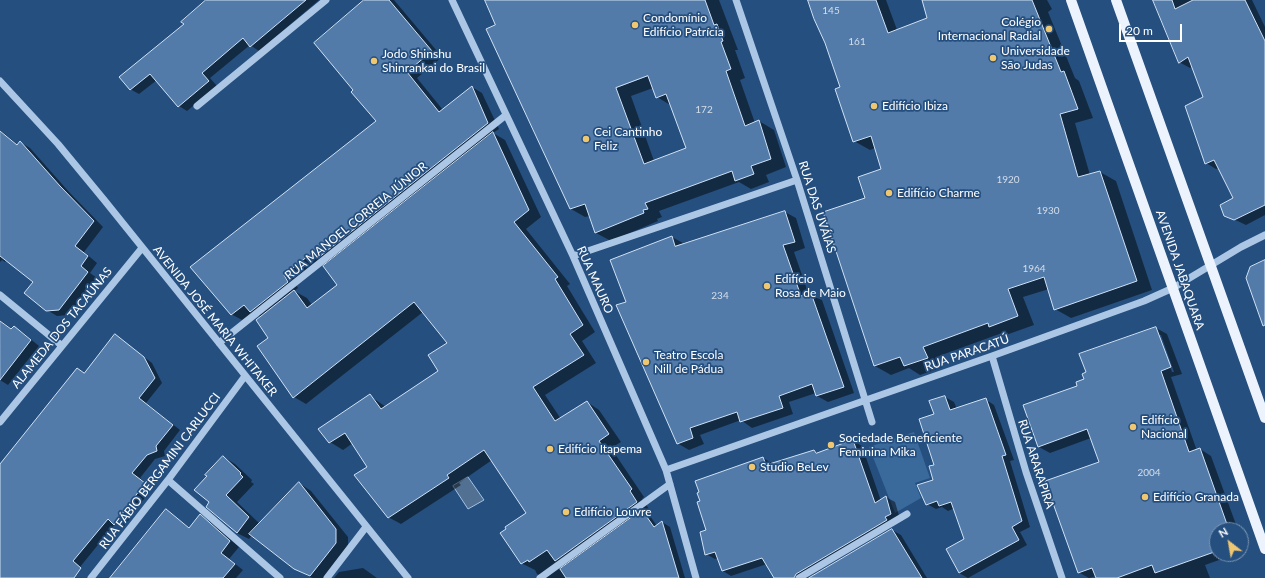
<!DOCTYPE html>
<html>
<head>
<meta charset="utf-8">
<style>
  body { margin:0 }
  #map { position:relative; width:1265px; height:578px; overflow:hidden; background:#254f7f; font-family:Lato,sans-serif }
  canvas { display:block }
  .north { position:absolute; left:1209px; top:522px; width:40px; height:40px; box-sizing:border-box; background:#254f7f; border:1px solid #7c95b2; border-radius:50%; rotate:329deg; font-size:11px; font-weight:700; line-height:16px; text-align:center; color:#fff }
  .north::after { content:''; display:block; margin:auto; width:14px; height:18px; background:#efc770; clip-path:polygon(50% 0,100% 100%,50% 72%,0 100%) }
  .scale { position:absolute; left:1119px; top:24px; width:63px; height:18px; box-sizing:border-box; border:2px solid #fff; border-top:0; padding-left:5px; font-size:12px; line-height:14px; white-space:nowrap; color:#fff; -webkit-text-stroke:3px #254f7f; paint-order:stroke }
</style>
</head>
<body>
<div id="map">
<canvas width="1265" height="578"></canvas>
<div class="north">N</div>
<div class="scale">20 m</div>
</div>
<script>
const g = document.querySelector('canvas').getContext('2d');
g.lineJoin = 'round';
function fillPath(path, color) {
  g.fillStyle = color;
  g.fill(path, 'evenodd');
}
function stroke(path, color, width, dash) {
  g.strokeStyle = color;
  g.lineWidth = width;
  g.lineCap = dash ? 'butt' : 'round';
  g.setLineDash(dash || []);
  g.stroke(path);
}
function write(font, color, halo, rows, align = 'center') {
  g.font = font + ' Lato,sans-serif';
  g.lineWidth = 3.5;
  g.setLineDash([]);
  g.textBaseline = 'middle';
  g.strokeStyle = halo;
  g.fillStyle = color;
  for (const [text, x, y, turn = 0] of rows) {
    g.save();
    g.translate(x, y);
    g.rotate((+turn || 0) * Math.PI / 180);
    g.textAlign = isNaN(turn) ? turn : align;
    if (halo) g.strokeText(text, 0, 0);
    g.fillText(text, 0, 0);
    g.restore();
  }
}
const green = new Path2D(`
  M914,432L930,478L915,483L921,498L895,513L869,447Z`);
const water = new Path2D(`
  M468,477L484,500L468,509L453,486Z`);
const shadow = new Path2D(`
  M208,0H319L259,51L250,45L210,78L217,86L187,111L179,106L157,80L139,94L130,89Z
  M366,0H394L442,57L417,78L443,110L472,87L482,93L499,129L493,133L505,140L541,217L526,229L570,284L567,286L595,332L582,341L596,363L545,395L561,419L587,402L599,410L621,442L611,448L644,497L642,499L649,509L644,512L650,516L657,526L662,522L670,527L685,578H544L537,574L535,570L521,563L527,513L492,460L459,483L461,485L401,524L388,517L369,467L353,443L343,450L330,442L370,396L386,407L440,371L448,343L423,312L306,404L294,397L261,317L252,313L242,320L231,314L377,121L355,90ZM322,260L329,264L338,285L312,305L307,298L294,291L298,288L294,282Z
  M486,0H719L738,50H735L745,78L740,80L755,123L759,121L774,130L786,167L766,175L769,182L751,189L739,182L659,211L662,217L657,219L658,221L611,241L596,233L590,216L585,217L571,209ZM653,88L657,97L672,106L688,148L654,161L631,96Z
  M809,0H886L916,81L928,19L923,0H1047L1052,9L1048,12L1075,78L1079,81L1093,118L1075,123L1090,175L1100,172L1116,181L1152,290L1071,318L1055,309L1049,289L1023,297L1034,325L1006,335L1002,333L939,356L943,367L920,375L909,368L891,375L875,366L866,199L882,170L875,148L870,150L854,141L841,88L826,42Z
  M1162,0H1252L1265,27V215L1246,225L1225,215L1234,199L1219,168L1216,169L1206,163L1204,97L1193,66L1190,68L1179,62Z
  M0,130L18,145L20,142L30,148L70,193L103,227L84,252L97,263L90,273L97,278L69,315L57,316L47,310L34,282L7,260L5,262L2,260L0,262Z
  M785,212L796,218L805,248L794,252L809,295L822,300L854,393L828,402L817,396L816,393L789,402L793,414L752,428L741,420L700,435L704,444L689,450L677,443L627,302L672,237L683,243Z
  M0,320L12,329L14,327L22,332L39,346L8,385L0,380Z
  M1156,328L1167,334L1182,374L1171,377L1197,451L1200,449L1211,456L1238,530H1217V554H1236L1205,565L1210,578H1097L1096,576L1089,578L1078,572L1100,463L1091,438L1050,453L1039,447L1024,406L1079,386L1085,380L1088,373L1080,354ZM1159,335H1161L1174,372H1172Z
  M115,335L152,363L162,383L146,403L180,430L164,451L165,456L155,459L140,478L152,488L123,528L115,524L71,578H0V465L77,369L85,373Z
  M945,397L954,402L957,409L985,399L994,405L1014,460L1010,461L1030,527L1020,532L1027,545L968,578L959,573L965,539L955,508L948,511L942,507L936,509L927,504L934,480L935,415Z
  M853,441L862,446L881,501L886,497L895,502L900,519L893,523L895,525L806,578H776L767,564L731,576L723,571L718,558L715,559L706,554L708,530L763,458L772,463L814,451L818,453Z
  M224,457L235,464L252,480L251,482L254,484L237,502L260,524L299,483L311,491L348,537V550L328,578H313L308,576L295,568L252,535L249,539L237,533L211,502Z
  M166,510L190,528L200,516L209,521L239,547L229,559L243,570L236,578H111Z
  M892,530L901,535L927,578H811Z
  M1241,540L1245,551L1241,552Z
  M363,568L377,578H334L339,572Z`);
const building = new Path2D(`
  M206,0H306L250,47L243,38L202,73L209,81L178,107L150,74L130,90L119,77L184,24L181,22Z
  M364,0H389L432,51L407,72L439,112L472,86L488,123L318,258L313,252L298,264L284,275L288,282L250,312L244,305L231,315L190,267L376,121L351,92L353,90L314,43Z
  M485,0H705L714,25L717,24L723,41L721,42L731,69L726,71L745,126L759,120L771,159L751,166L754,174L735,181L732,171L645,203L648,209L643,210L644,213L595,233L585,204L570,209L486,29L495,25ZM648,76L656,98L666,94L686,148L644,164L616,88Z
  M808,0H876L888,33L927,18L922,0H1032L1061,72L1064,71L1078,109L1060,114L1078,177L1100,171L1137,281L1054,310L1044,277L1008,289L1018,316L989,327L988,323L923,347L928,358L904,366L900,357L874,366L823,212L865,198L858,177L881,169L871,136L853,142L835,89L840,87L825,43L814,19Z
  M1153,0H1172L1175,9L1193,0H1245L1265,41V205L1234,220L1224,216L1220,205L1233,198L1214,160L1205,164L1185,106L1203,97L1188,57L1179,63Z
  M0,131L17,145L20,141L60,186L94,221L75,246L88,256L81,266L88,272L59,310L46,311L24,293L33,282L0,256Z
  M493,132L529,210L514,222L558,277L555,279L583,325L570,334L584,355L533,387L555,421L587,401L609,434L599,441L632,489L630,491L637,502L555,561L547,550L529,562L528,560L521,564L500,533L506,529L505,527L526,513L484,450L447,475L449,478L388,518L354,475L367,467L345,433L329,443L318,429L370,394L381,409L438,371L428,355L447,343L414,302L293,398L257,346L268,338L256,320L294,290L307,308L337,285L323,266Z
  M785,211L795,242L783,245L801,296L811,293L844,387L816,396L812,384L779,396L783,408L740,422L737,412L690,428L693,438L677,444L616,305L626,302L610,260L672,236L675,246Z
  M1265,260V325L1263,326L1246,278L1250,267Z
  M0,321L11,329L14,326L31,340L0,380Z
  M1156,327L1171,367L1161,371L1189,452L1200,448L1229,530H1217V551L1155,573L1152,565L1117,578H1096L1092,568L1078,573L1045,481L1099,462L1087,429L1038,447L1023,405L1077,386L1076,382L1084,379L1082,374L1086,372L1079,354Z
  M115,334L144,357L155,378L139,398L173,425L156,446L157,451L147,455L132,473L145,483L114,525L108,519L73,561L81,568L74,578H0V464L77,368L84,373Z
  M945,396L950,410L986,398L1006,455L1002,456L1022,521L1012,527L1019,540L959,573L946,549L964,539L951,502L939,506L937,501L926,505L917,485L933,480L929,466L934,465L919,419L934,414L929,401Z
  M853,440L875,503L886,496L891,514L885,517L887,520L796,574L794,578H774L762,558L722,571L715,552L705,555L700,532L706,530L697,502L700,501L697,493L699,492L695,481L763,457L766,465L814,450L816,453Z
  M223,456L241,473L240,474L243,477L226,495L249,517L237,533L206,507L209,502L194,490L207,476L205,475Z
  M299,482L336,529V543L310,576L294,569L249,534Z
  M166,509L189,528L200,514L230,541L221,553L235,564L223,578H110Z
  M642,510L654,527L662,521L679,578H566L560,569Z
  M892,529L922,578H809Z`);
const minor = new Path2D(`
  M452,0L573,256L666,470L696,578
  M736,0L797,180L872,422
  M0,81L58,144L105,201L408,578
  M197,106L326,0
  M573,256L797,180
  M0,295L61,345
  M219,343L506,115
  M992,356L1026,472L1062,578
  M0,422L142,248
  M666,470L992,356L1144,301L1173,288L1241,247L1265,235
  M168,480L280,578
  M91,578L168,480L245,376
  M327,578L366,527
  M540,578L670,484
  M799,578L907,514`);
const major = new Path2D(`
  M1071,0L1265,549
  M1116,0L1265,418`);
const markers = [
  [635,25,4,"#efc770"],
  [1049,29,4,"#efc770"],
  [993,58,4,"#efc770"],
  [374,61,4,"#efc770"],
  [874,106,4,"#efc770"],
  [586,139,4,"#efc770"],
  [889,193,4,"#efc770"],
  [767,286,4,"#efc770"],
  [646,362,4,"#efc770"],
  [1133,427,4,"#efc770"],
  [831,445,4,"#efc770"],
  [550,449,4,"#efc770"],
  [752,467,4,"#efc770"],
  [1145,497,4,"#efc770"],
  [566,512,4,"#efc770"]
];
const numberNames = [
  ["145",831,11],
  ["161",857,42],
  ["172",704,110],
  ["1920",1008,180],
  ["1930",1048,211],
  ["1964",1034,269],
  ["234",720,296],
  ["2004",1149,473]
];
const poiNames = [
  ["Condomínio",643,18],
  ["Edifício Patrícia",643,32],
  ["Colégio",1041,22,"right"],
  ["Internacional Radial",1041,36,"right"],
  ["Universidade",1001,51],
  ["São Judas",1001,65],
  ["Jodo Shinshu",382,54],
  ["Shinrankai do Brasil",382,68],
  ["Edifício Ibiza",882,106],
  ["Cei Cantinho",594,132],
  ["Feliz",594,146],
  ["Edifício Charme",897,193],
  ["Edifício",775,279],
  ["Rosa de Maio",775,293],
  ["Teatro Escola",654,355],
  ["Nill de Pádua",654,369],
  ["Edifício",1141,420],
  ["Nacional",1141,434],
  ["Sociedade Beneficiente",839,438],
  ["Feminina Mika",839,452],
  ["Edifício Itapema",558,449],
  ["Studio BeLev",760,467],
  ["Edifício Granada",1153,497],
  ["Edifício Louvre",574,512]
];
const streetNames = [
  ["RUA DAS UVÁIAS",817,207,72],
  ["RUA MANOEL CORREIA JÚNIOR",356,221,-39],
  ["AVENIDA JABAQUARA",1180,270,71],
  ["RUA MAURO",595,280,66],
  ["AVENIDA JOSÉ MARIA WHITAKER",215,321,51],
  ["ALAMEDA DOS TACAÚNAS",62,328,-51],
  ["RUA PARACATÚ",967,353,-19],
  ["RUA ARARAPIRA",1036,464,72],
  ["RUA FÁBIO BERGAMINI CARLUCCI",160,471,-53]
];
fillPath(green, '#3a699c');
fillPath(water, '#527092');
stroke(water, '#a0c2e6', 1);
fillPath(shadow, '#0007');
fillPath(building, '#527ba9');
stroke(building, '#cfe1f5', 1);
stroke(minor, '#acc7e6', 7);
stroke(major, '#ecf3fd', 10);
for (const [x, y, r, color] of markers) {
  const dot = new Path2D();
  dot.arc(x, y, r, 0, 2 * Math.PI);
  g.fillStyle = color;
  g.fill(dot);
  stroke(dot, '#254f7f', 1.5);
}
write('10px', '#d4deea', null, numberNames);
write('12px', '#fff', '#254f7f', poiNames, 'left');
write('12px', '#fff', '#254f7f', streetNames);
</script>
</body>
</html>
